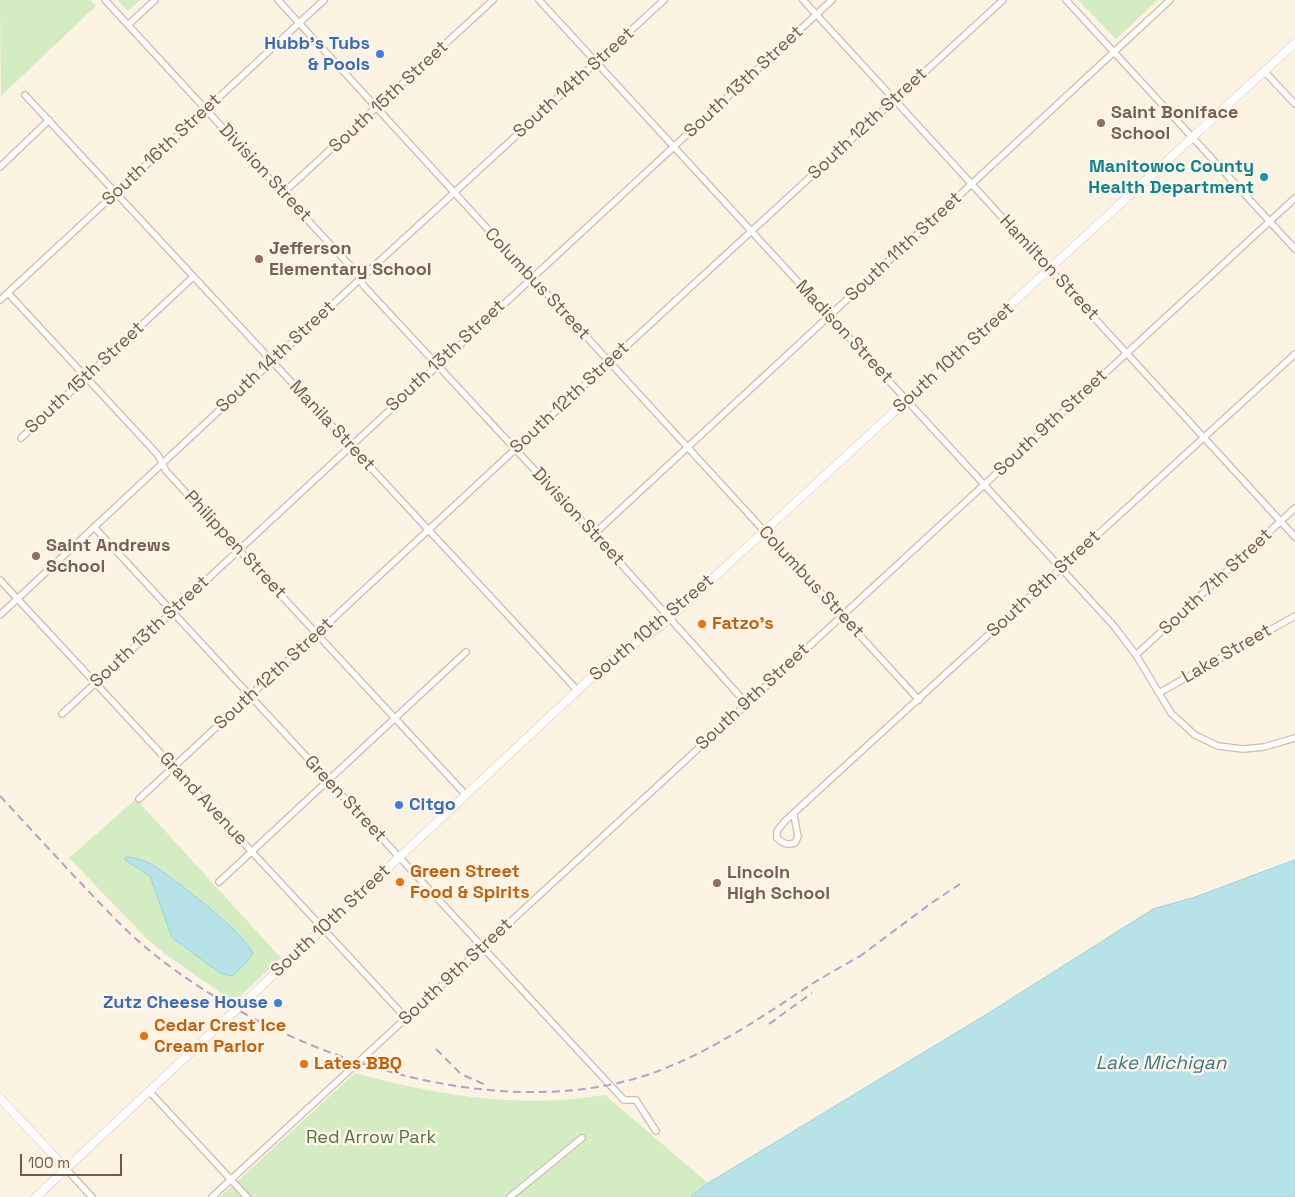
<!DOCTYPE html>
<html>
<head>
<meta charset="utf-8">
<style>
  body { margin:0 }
  #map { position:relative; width:1295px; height:1197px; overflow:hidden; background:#fdf3e3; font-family:"Space Grotesk",sans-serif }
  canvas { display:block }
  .scale { position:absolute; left:20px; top:1154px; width:102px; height:22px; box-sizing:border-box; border:2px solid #775747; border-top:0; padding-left:6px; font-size:15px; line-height:18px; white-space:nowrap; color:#775747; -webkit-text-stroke:4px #fff6ea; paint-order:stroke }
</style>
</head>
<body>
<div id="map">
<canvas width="1295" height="1197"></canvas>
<div class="scale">100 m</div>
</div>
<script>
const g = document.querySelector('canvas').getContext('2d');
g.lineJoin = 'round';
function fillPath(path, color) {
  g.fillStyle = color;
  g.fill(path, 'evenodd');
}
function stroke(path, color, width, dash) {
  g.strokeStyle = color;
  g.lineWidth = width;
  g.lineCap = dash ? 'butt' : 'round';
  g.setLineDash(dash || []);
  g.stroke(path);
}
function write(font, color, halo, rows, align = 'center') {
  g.font = font + ' "Space Grotesk",sans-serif';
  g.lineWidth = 5;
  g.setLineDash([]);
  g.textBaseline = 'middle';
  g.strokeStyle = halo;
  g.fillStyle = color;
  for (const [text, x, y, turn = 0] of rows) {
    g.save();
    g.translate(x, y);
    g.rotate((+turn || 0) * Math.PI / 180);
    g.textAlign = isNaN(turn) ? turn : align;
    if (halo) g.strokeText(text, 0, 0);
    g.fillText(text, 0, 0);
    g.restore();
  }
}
const green = new Path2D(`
  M0,0H91L96,6L1,96Z
  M117,0H140L128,11Z
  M1078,0H1158L1114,41L1115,38Z
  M136,799L281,958L234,1002L165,954L147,939L69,858Z
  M355,1073C439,1096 518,1109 605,1095L708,1183L691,1197H220Z`);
const water = new Path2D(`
  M128,857C137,858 143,860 151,864C169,874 249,936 253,954L245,964L232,976L220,973L175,940L171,935L150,876L125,860V858Z
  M1295,860V1197H691L708,1183L987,1014L1153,909L1195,897Z`);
const street = new Path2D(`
  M105,0L327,241L355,271L364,286L594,534L746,703
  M278,0L919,700
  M539,0L1114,626L1136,655L1171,713L1195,735L1218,746L1243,749L1264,747L1295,738
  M803,0L1295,537
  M1066,0L1295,249
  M128,25L155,0
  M1264,71L1295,104
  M25,95L578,691
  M0,167L49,120
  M283,193L493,0
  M8,293L158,455L166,471L466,795
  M0,300L324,0
  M21,438L193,277
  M94,527L610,1085L624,1100H636L656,1131
  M594,534L1170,0
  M0,580L406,1018
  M0,615L360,279L664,0
  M1136,655L1295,508
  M1159,693L1295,616
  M62,714L832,0
  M139,799L609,362L1003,0
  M794,815L798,837L795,843C787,845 783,844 777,838V831L785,821L1295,354
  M219,882L466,652
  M149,1091L247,1197
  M66,1169L92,1197
  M212,1197L1295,198
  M510,1197L582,1138`);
const secondary = new Path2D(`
  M0,1098L66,1169
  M36,1197L609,661L662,625L673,615L1295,43`);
const rail = new Path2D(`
  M0,796C25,823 50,850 75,877C99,902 123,929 150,951C275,1053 489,1127 647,1075C706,1055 757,1020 809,986C827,974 847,964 865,953
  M859,957L930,904L960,884
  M769,1024L812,993
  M436,1049L461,1074L488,1086`);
const markers = [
  [380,54,5,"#3f7fe0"],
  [1101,123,5,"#8d6e63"],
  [1264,177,5,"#0f9aa8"],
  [259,259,5,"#8d6e63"],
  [36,556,5,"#8d6e63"],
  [702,624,5,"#e8710a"],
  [399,805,5,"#3f7fe0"],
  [400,882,5,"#e8710a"],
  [717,883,5,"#8d6e63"],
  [278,1003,5,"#3f7fe0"],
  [144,1036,5,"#e8710a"],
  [304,1064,5,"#e8710a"]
];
const shopNames = [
  ["Hubb's Tubs",370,44],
  ["& Pools",370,65],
  ["Citgo",409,805,"left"],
  ["Zutz Cheese House",268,1003]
];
const streetNames = [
  ["South 13th Street",744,82,-43],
  ["South 14th Street",574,83,-42],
  ["South 15th Street",389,97,-43],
  ["South 12th Street",868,124,-43],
  ["South 16th Street",162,150,-43],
  ["Division Street",265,173,47],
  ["South 11th Street",904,247,-43],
  ["Hamilton Street",1049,268,47],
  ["Columbus Street",537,284,47],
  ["Madison Street",844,332,47],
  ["South 13th Street",446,356,-43],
  ["South 14th Street",276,357,-43],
  ["South 10th Street",954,358,-42],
  ["South 15th Street",85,378,-43],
  ["South 12th Street",570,398,-43],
  ["South 9th Street",1051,423,-43],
  ["Manila Street",332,426,47],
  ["Division Street",578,517,47],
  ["Philippen Street",235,545,47],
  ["Columbus Street",811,582,47],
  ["South 7th Street",1216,582,-43],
  ["South 8th Street",1044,584,-43],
  ["South 10th Street",652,628,-40],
  ["South 13th Street",150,632,-43],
  ["Lake Street",1227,654,-30],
  ["South 12th Street",274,674,-43],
  ["South 9th Street",753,697,-43],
  ["Grand Avenue",203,799,47],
  ["Green Street",345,799,47],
  ["South 10th Street",331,921,-43],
  ["South 9th Street",456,972,-43]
];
const educationNames = [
  ["Saint Boniface",1111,113],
  ["School",1111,134],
  ["Jefferson",269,249],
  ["Elementary School",269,270],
  ["Saint Andrews",46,546],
  ["School",46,567],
  ["Lincoln",727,873],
  ["High School",727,894]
];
const cultureNames = [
  ["Manitowoc County",1254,167],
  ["Health Department",1254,188]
];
const foodNames = [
  ["Fatzo's",712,624],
  ["Green Street",410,872],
  ["Food & Spirits",410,893],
  ["Cedar Crest Ice",154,1026],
  ["Cream Parlor",154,1047],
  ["Lates BBQ",314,1064]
];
const parkNames = [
  ["Red Arrow Park",371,1138]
];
const waterNames = [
  ["Lake Michigan",1161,1064]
];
fillPath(green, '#d3ecc1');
fillPath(water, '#b6e2e8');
stroke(water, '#9cd2da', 1);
stroke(street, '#d1bbab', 8);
stroke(secondary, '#d5bba9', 9);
stroke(street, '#fff', 5.5);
stroke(secondary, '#fff', 8);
stroke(rail, '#b5a1c7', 2, [8, 5]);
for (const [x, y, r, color] of markers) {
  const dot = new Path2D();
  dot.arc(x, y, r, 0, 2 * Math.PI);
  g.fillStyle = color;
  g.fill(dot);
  stroke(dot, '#fff6ea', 2);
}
write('bold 18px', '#366cbe', '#fff6ea', shopNames, 'right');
write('18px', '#775747', '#fff6ea', streetNames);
write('bold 18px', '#785e54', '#fff6ea', educationNames, 'left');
write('bold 18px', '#0d838f', '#fff6ea', cultureNames, 'right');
write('bold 18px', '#c56008', '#fff6ea', foodNames, 'left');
write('18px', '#4f773c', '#fff6ea', parkNames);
write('italic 19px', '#3d7a84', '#fff6ea', waterNames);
</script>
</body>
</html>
